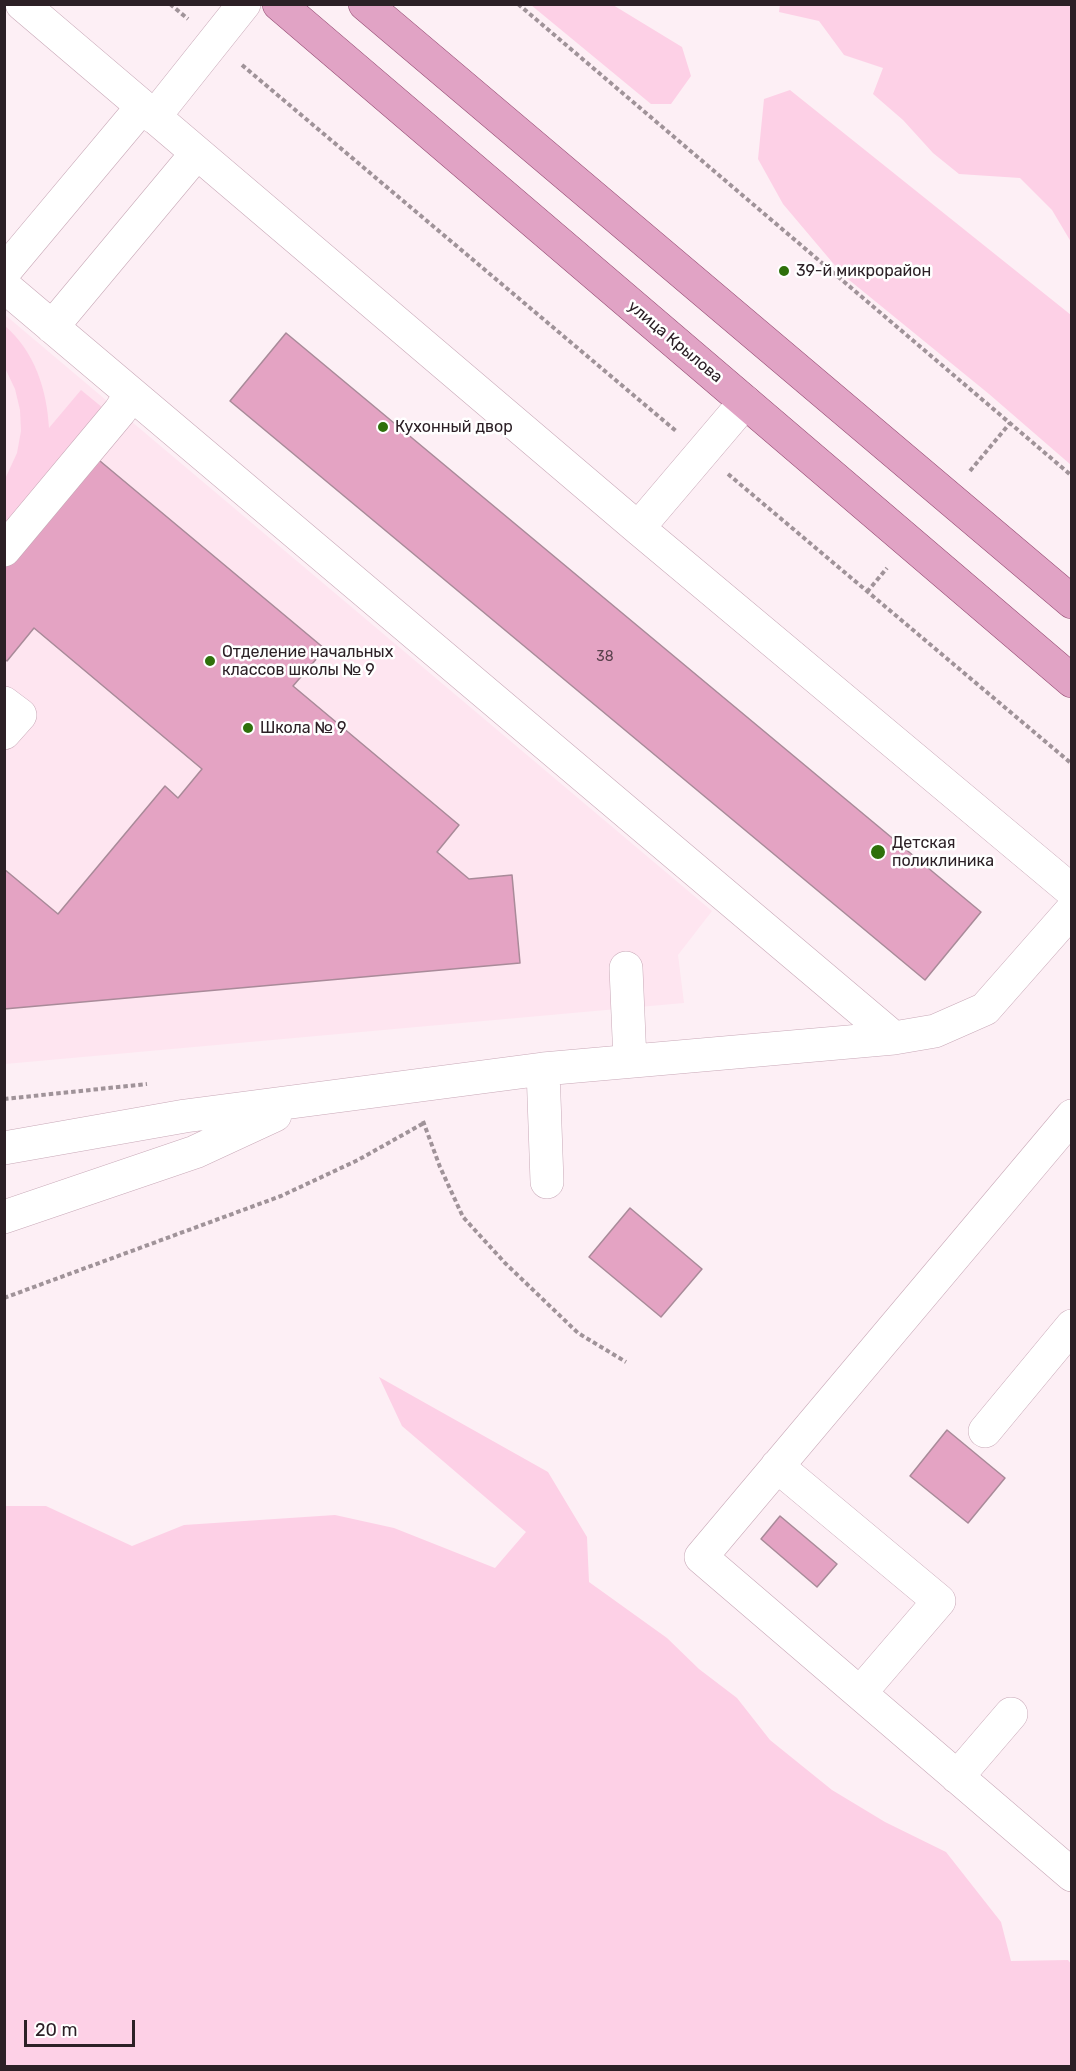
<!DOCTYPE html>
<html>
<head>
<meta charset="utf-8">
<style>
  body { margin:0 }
  #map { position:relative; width:1076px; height:2071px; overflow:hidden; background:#fdeff5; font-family:Rubik,sans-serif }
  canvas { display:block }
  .frame { position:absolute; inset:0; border:6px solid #2c2026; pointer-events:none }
  .scale { position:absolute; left:24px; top:2020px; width:111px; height:27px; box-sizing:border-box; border:3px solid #2c2026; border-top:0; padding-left:8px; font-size:18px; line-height:21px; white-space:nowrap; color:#2c2026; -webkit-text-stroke:4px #fff; paint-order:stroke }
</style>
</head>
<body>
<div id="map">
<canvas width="1076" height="2071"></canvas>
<div class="frame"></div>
<div class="scale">20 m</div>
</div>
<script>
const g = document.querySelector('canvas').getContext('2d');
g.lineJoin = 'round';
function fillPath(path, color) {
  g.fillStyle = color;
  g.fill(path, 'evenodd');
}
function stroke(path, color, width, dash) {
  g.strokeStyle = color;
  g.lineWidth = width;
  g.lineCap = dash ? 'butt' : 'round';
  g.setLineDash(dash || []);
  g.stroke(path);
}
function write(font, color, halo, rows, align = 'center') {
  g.font = font + ' Rubik,sans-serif';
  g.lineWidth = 5;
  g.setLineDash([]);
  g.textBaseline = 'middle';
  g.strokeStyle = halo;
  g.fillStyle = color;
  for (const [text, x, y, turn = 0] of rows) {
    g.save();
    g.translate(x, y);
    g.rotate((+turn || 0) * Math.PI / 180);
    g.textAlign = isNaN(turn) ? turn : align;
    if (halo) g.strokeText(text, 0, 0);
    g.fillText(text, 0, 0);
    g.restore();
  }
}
const built = new Path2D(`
  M4,314L712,911L678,955L684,1003L5,1064Z`);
const green = new Path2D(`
  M780,4L1071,5V242L1052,210L1020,178L959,174L933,153L903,120L873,94L883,68L844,55L819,21L779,12Z
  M531,5H613L682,47L691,76L671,104H651Z
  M790,90L1071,315V465L989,394L843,275L783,204L758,159L764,99Z
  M5,326C35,352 47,390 49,428L81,390L103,408L5,525V479L17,453L21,431L20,410L15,389L5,368Z
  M379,1377L548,1472L587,1537L589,1582L667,1638L699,1669L737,1698L770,1740L832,1790L885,1822L946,1852L1001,1922L1011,1961L1068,1960L1072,1965L1071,2066H5V1506H46L132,1546L184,1525L335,1515L394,1528L495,1568L526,1532L402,1426Z`);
const building = new Path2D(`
  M286,333L981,912L925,980L230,401Z
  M94,456L325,649L293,686L459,825L437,852L469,879L512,875L520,963L4,1009V869L58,914L165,786L178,798L202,769L34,628L7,661L4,659V563Z
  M630,1208L702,1269L661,1317L589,1257Z
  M947,1430L1005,1478L968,1523L910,1476Z
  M780,1516L837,1564L817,1587L761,1539Z`);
const path = new Path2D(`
  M170,4L188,19
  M518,4L1072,476
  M242,65L676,431
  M970,471L1010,423
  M728,474L1072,764
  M867,592L887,568
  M4,1099L147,1084
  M423,1121L440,1167L463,1217L505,1263L578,1333L626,1362
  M4,1298L281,1196L358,1160L424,1123`);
const minor = new Path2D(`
  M22,4L638,528L1072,891
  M154,117L244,4
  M4,272L142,107
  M4,286L894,1038
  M52,327L197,153
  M638,528L745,402
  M4,550L120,411L131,394
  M4,703L20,715L4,733
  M626,968L630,1061
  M543,1069L547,1182
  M1072,1116L701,1557L1072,1875
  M4,1148L185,1116L543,1069L894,1038L935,1031L985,1009L1072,910
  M4,1217L195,1152L275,1115
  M985,1431L1072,1326
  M777,1466L939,1601L860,1693
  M957,1777L1011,1714`);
const major = new Path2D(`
  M279,4L1072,681
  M365,4L1072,602`);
const markers = [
  [784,271,6,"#2e700b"],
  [383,427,6,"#2e700b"],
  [210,661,6,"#2e700b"],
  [248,728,6,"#2e700b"],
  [878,852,8,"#2e700b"]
];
const numberNames = [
  ["38",605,657]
];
const poiNames = [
  ["39-й микрорайон",796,271],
  ["Кухонный двор",395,427],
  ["Отделение начальных",222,652],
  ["классов школы № 9",222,670],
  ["Школа № 9",260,728],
  ["Детская",892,843],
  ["поликлиника",892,861]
];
const streetNames = [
  ["улица Крылова",675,342,40]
];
fillPath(built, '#fee5f0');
fillPath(green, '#fdd0e6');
fillPath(building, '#e4a3c3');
stroke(building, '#a98a99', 1.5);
stroke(minor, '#c8a8b7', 34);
stroke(major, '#954e74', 34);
stroke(path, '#a09399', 4, [4.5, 3]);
stroke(minor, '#fff', 33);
stroke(major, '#e1a3c5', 33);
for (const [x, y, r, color] of markers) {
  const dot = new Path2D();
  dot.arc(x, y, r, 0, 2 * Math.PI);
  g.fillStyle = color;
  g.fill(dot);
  stroke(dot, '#fff', 2);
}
write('14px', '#5a414d', null, numberNames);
write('16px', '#2c2026', '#fff', poiNames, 'left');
write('16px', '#2c2026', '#fff', streetNames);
</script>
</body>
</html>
